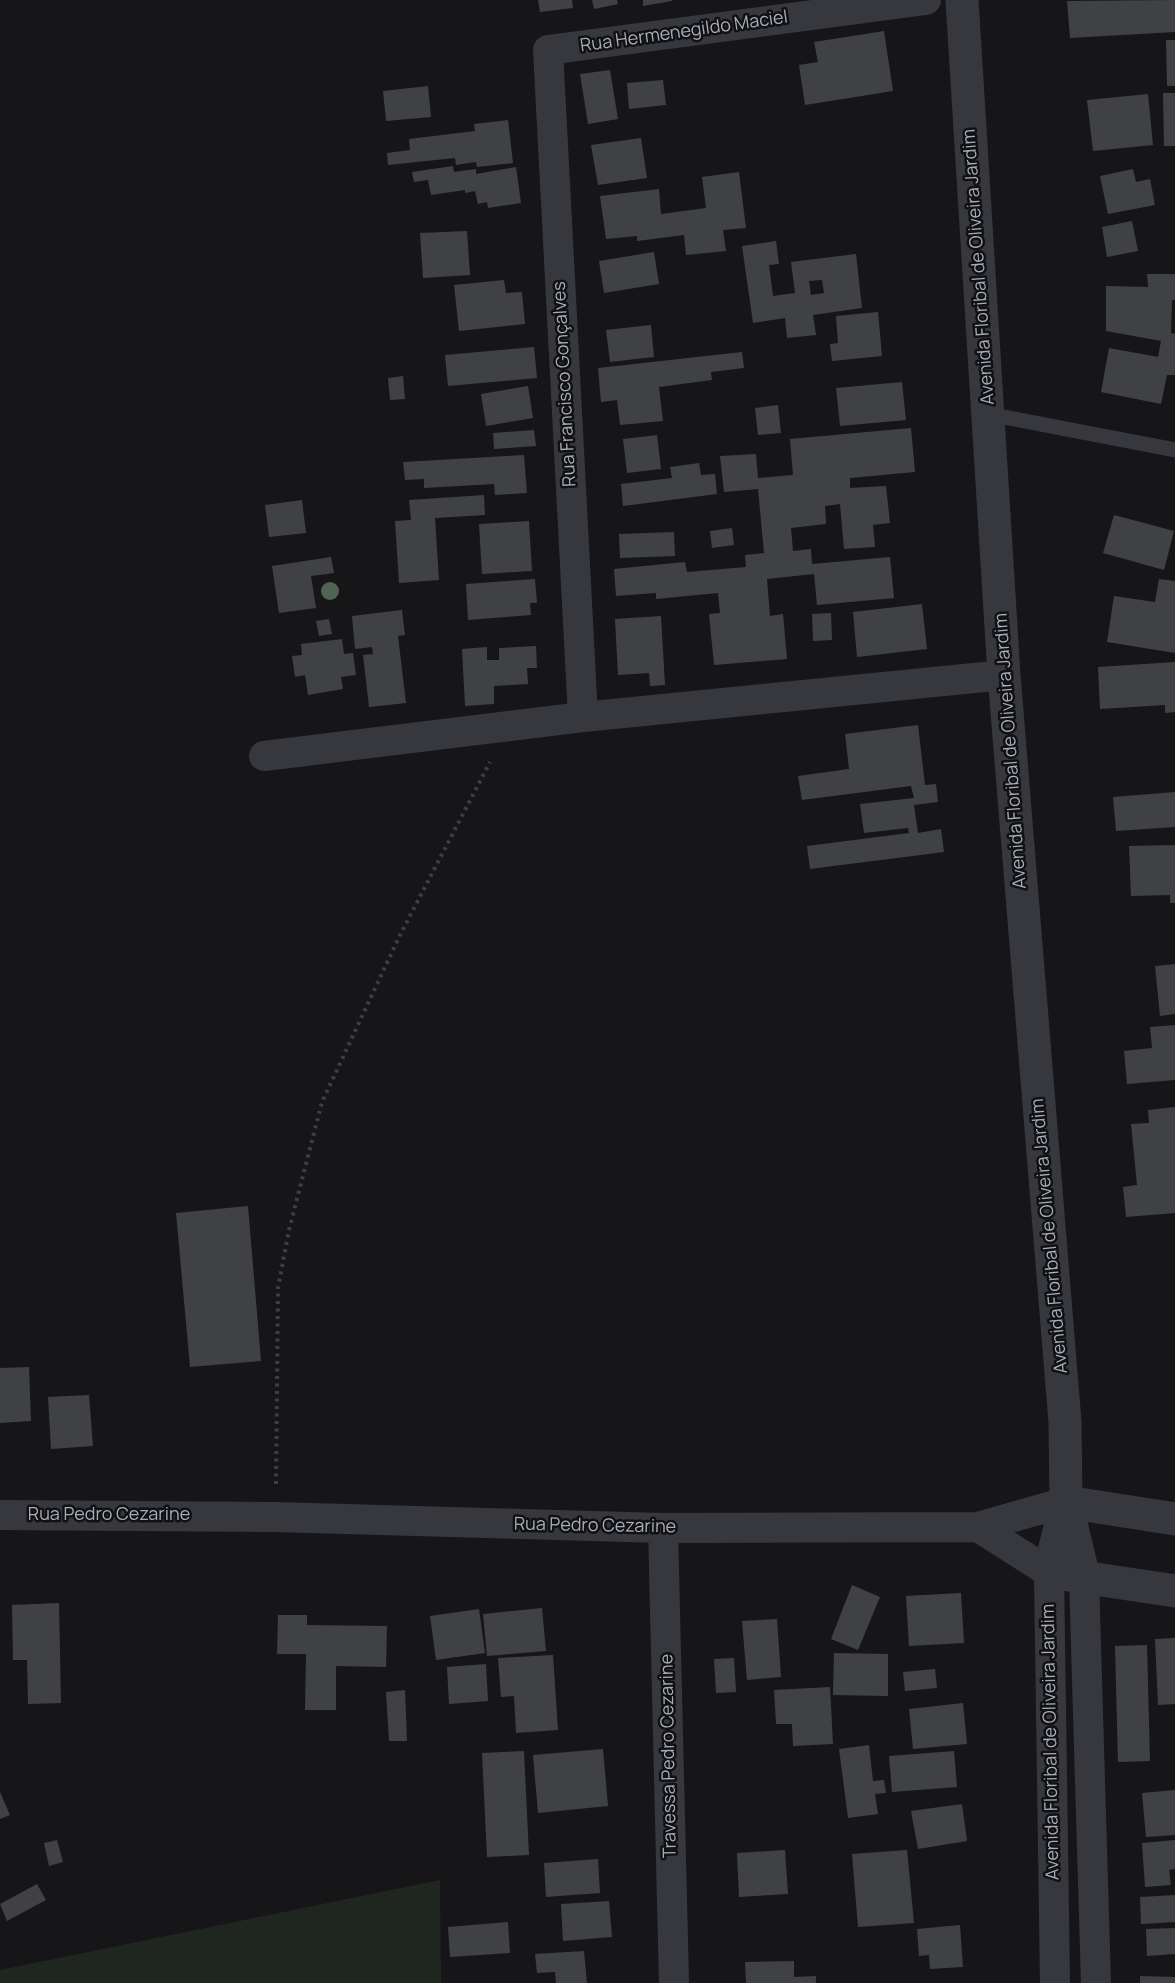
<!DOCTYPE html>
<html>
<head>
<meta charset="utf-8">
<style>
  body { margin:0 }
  canvas { display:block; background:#161618 }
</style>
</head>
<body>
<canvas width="1175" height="1983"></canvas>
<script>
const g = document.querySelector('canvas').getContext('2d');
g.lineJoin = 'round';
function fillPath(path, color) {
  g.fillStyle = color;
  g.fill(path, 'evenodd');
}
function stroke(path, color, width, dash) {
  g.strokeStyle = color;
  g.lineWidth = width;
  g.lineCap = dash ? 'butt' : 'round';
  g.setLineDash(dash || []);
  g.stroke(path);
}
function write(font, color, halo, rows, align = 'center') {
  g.font = font + ' Manrope,sans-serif';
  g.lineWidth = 5;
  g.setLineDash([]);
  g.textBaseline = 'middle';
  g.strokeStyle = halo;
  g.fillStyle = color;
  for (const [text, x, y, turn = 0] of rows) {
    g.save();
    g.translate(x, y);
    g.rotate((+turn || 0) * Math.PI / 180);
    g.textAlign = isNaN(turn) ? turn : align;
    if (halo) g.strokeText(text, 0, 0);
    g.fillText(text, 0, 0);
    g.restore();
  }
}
const green = new Path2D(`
  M440,1880L441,1983H0V1970Z`);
const building = new Path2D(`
  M538,0H572L573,8L540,12Z
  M592,0H617L618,4L594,9Z
  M643,0H672V1L643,6Z
  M1175,0V32L1070,38L1067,1Z
  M884,31L893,91L805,105L799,65L818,62L814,42Z
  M1166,40H1175V86H1167Z
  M610,70L618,119L588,124L580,74Z
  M663,80L666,105L629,109L627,83Z
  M428,86L431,117L386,121L383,91Z
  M1163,93H1175V146H1164Z
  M1148,94L1153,145L1093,151L1087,100Z
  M508,120L513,163L477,167L476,162L456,165L455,158L388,165L387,153L410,150L409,139L475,131L474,124Z
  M641,138L647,178L598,185L591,145Z
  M453,166L454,172L476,169V174L516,167L521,203L488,208L487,202L478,204L475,191L465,193V190L431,195L428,180L414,182L412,172Z
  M1133,169L1136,182L1150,179L1155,205L1108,214L1100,176Z
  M739,172L746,228L723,230L726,251L686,255L684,235L637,241V236L606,239L600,196L659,189L661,214L706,208L702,177Z
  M1132,221L1138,251L1107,257L1102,227Z
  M467,231L470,275L423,278L420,233Z
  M776,241L779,264L769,265L773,296L795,293L791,262L856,254L862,308L813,315L816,335L787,338L785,318L753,323L742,246ZM822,280L824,293L811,295L809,281Z
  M654,252L659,284L604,293L599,261Z
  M1147,274H1175V300H1172L1171,333L1175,334V375H1167L1161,404L1101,392L1109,348L1158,357L1161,341L1106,331V286L1148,287Z
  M504,280L506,293L522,292L525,324L459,331L454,285Z
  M878,312L882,356L832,361L830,344L838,343L836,316Z
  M651,325L654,357L610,362L606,330Z
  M534,347L537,378L448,386L445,355Z
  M742,352L744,368L711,372L712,380L659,387L663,421L620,425L617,400L601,402L598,368Z
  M403,376L405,399L390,400L388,378Z
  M902,382L906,420L840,426L836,388Z
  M528,386L533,418L486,426L481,394Z
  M778,405L781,433L758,435L755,408Z
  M911,428L915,472L850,478V488L886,486L890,523L873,525L875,547L844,549L840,504L825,506L826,524L791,528L793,551L811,549L812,564L890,557L894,598L817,605L814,574L767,579L770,616L783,614L787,659L714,665L709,614L720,613L718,593L656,599V593L616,596L614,569L685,562L687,572L746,567L745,555L764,553L758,489L724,492L720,456L756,454L758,478L793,475L790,439Z
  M534,430L536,446L494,449L493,433Z
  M657,435L661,469L627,473L623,439Z
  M524,455L527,493L495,495L494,484L424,488V479L405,480L403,462Z
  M699,463L701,475L715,474L717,494L623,506L621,484L672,478L670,467Z
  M484,495L485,515L435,518L439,580L399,583L395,521L411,520L409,500Z
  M302,500L306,533L269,537L265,505Z
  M1114,515L1174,531L1164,570L1103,553Z
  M529,521L532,571L482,574L479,524Z
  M732,528L734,545L712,548L710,531Z
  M674,532L675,556L620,558L619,534Z
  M331,557L334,573L311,576L316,608L279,613L272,566Z
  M535,579L537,603H530L531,615L468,620L466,584Z
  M1159,579L1175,581V653L1107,642L1114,596L1155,602Z
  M922,604L927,649L857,657L853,612Z
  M402,610L405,635L398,636L406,703L369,707L363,655L373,654L372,647L355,649L352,616Z
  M831,613L832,640L813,641L812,614Z
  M661,616L665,685L650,686L649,673L618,675L615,619Z
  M329,619L332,634L319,636L316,621Z
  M342,639L344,654L353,653L356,675L341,677L343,689L308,695L305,675L295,677L292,656L302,655L301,644Z
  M536,646L537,668H527L528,684L494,686V704L465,706L462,649L487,647V660H499V648Z
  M1175,662V712L1165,713V705L1100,709L1098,667Z
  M918,725L925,785L936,784L938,802L914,805L918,833L941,829L944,852L810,869L807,846L909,833L908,828L864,833L860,804L914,798L911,786L802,800L798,776L849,769L845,734Z
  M1175,792V827L1116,831L1113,797Z
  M1175,845V903H1170V895L1131,896L1129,846Z
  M1175,964V1014L1160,1016L1155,966Z
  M1175,1025V1080L1127,1084L1124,1051L1152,1048L1150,1027Z
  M1175,1107V1213L1126,1217L1123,1187L1137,1185L1131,1124L1149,1123L1148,1110Z
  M248,1206L261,1361L190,1367L176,1213Z
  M29,1367L31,1421L0,1423V1368Z
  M89,1395L93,1446L51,1449L48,1397Z
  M852,1585L880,1597L858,1650L831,1639Z
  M961,1593L964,1643L909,1646L906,1596Z
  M59,1603L61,1703L28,1704L27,1660H13L12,1605Z
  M542,1608L546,1651L487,1656L483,1614Z
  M479,1609L485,1653L436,1660L430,1616Z
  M278,1615H307V1625L387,1626L386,1667L336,1666V1710H305L306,1654H277Z
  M777,1619L781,1677L747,1680L742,1621Z
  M1175,1638V1704L1158,1705L1155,1639Z
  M1147,1645L1150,1761L1118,1762L1115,1646Z
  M834,1653L888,1654V1696L833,1695Z
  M553,1655L558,1730L516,1733L514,1696L501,1697L498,1658Z
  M734,1658L736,1692L716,1693L714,1659Z
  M486,1664L488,1701L449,1704L447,1667Z
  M935,1669L937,1688L905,1691L903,1672Z
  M830,1687L833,1744L793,1746L792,1724H776L774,1690Z
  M405,1690L407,1741H389L386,1692Z
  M963,1703L967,1744L913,1749L909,1709Z
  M869,1745L873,1781L884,1780L886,1793L875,1794L878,1814L848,1818L839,1749Z
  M603,1749L608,1806L538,1813L533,1755Z
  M524,1751L529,1855L487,1857L482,1753Z
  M954,1751L957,1787L892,1792L889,1756Z
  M1175,1790V1835L1146,1837L1142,1793Z
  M0,1792L10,1815L0,1819Z
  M962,1804L967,1841L918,1849L911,1811Z
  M57,1840L63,1862L49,1866L44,1843Z
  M1175,1840V1869L1169,1870L1171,1885L1145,1887L1142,1843Z
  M785,1850L788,1894L739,1897L737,1853Z
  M907,1850L914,1923L858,1927L852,1854Z
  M598,1859L600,1893L546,1897L544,1863Z
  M37,1884L46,1900L7,1921L0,1904Z
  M1175,1895V1922L1141,1924L1140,1897Z
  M609,1901L612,1937L563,1941L561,1904Z
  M508,1922L510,1953L450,1957L448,1927Z
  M960,1925L963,1967L930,1969L929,1955L919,1956L917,1929Z
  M1175,1928V1954L1147,1956L1146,1929Z
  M584,1951L587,1983H556L555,1972L537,1973L535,1954Z
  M794,1961V1977L816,1976V1983H746L745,1962Z
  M1140,1976L1175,1977V1983H1140Z`);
const path = new Path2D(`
  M276,1484L278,1288L289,1230L322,1102L400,935L490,762`);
const service = new Path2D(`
  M988,414L1175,450`);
const minor = new Path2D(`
  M583,717L548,50L926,0
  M264,756L583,717L1004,675
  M0,1515L275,1517L663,1528L978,1527L1049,1572L1055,1983
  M978,1527L1066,1502
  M663,1528L674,1983
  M1084,1578L1096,1983`);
const tertiary = new Path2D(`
  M962,0L1004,675L1065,1422L1066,1502L1084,1578
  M1066,1502L1175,1519
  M1065,1507L1049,1572L1175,1591`);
const trees = [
  [330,591]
];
const streetNames = [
  ["Rua Hermenegildo Maciel",684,32,-8],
  ["Avenida Floribal de Oliveira Jardim",979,267,-94],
  ["Rua Francisco Gonçalves",565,384,-93],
  ["Avenida Floribal de Oliveira Jardim",1011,751,-94],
  ["Avenida Floribal de Oliveira Jardim",1050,1236,-95],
  ["Rua Pedro Cezarine",109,1515],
  ["Rua Pedro Cezarine",595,1526,1],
  ["Avenida Floribal de Oliveira Jardim",1051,1742,-91],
  ["Travessa Pedro Cezarine",669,1756,-91]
];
fillPath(green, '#1e261f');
fillPath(building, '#404145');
stroke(path, '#3d3f44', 4, [3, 4.5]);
stroke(service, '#37383d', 15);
stroke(minor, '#37383d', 30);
stroke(tertiary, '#37383d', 33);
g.fillStyle = '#506452';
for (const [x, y] of trees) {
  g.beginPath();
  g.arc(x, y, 9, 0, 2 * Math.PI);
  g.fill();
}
write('18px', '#a8adb8', '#111113', streetNames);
</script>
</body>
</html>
